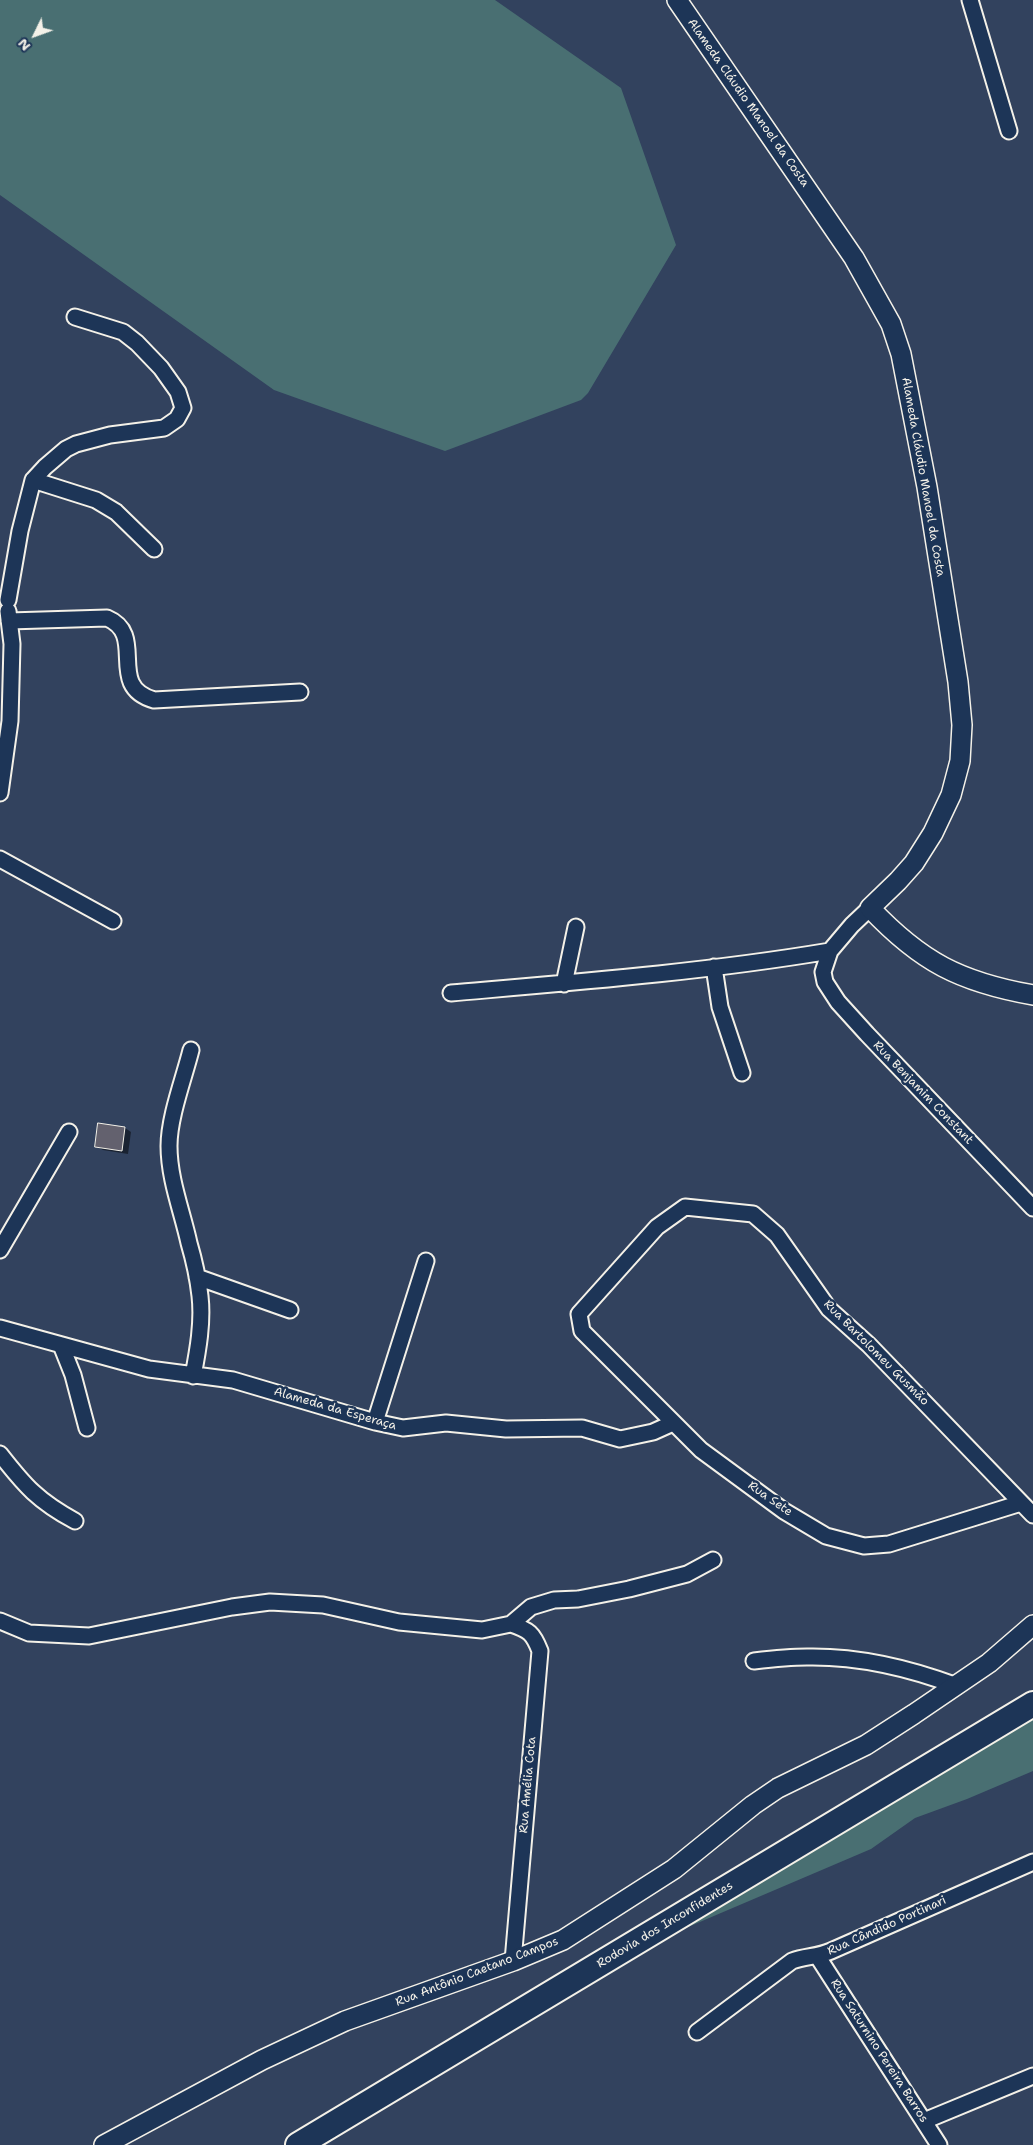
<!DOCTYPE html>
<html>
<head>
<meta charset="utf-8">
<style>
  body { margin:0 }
  #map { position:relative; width:1033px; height:2145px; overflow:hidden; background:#32425e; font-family:"Shantell Sans",sans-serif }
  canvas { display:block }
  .north { position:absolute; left:10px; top:10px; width:50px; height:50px; -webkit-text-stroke:4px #1d3557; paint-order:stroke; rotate:228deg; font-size:14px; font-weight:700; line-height:20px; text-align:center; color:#f4f1e8 }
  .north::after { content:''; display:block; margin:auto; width:18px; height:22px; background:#f4f1e8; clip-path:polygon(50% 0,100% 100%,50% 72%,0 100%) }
</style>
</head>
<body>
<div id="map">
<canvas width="1033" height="2145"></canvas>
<div class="north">N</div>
</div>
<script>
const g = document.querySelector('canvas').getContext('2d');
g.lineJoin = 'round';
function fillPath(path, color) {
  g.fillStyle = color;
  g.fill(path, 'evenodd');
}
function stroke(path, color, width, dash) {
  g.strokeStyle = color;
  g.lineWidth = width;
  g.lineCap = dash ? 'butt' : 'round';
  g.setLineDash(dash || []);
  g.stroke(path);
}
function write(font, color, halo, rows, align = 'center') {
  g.font = font + ' "Shantell Sans",sans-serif';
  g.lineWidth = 5;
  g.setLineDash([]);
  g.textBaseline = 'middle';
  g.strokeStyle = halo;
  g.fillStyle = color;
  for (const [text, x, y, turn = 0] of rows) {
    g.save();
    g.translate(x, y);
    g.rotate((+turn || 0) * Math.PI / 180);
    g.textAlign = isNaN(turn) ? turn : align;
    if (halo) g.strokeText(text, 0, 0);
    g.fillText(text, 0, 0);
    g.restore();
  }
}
const green = new Path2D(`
  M0,0H495L621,88L676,245L588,393L581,400L445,451L274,390L0,195Z
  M1033,1706V1771L967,1799L915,1818L871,1849L674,1933Z`);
const shadow = new Path2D(`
  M125,1128L131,1132L128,1154L103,1150L96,1146Z`);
const building = new Path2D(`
  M98,1123L125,1127L122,1151L95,1147Z`);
const minor = new Path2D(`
  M970,0L1009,131
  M33,480L96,500L116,512L154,549
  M8,600L20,531L33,480L45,467L66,449L76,444L110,435L164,428L177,419L183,408L178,392L161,368L137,343L123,332L75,317
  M9,621L107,618C148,635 105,686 154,700L300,692
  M0,793L10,721L12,644L8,611
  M0,859L113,921
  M870,908L852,925L830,951L823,972L825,982L838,1002L867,1034L1033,1208
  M714,967L720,1007L742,1073
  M564,984L576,927
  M451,993C577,982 705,972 830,951
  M191,1050C184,1078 169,1117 169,1146C169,1179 182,1211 189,1243C194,1260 198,1278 200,1296C203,1322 198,1350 193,1376
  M0,1250L69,1132
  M197,1277L290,1310
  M0,1328L149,1369L233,1380L375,1422L403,1428L446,1423L506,1429L582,1428L620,1439L653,1432L673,1423
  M61,1345L73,1375L87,1428
  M375,1422L426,1261
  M0,1454C25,1486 38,1501 75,1521
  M1021,1503L889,1544L864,1546L826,1536L784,1511L701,1450L582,1331L579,1314L657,1227L685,1207L753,1214L777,1235L829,1309L869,1345L1033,1515
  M0,1621L29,1633L89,1636L232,1607L270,1602L323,1605L399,1622L482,1630L511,1624L531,1607L554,1600L578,1599L629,1589L687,1574L713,1560
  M511,1624C529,1630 533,1633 540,1651L513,1961
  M754,1661C771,1659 789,1657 807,1657C858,1656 909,1668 957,1686
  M818,1957L939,2145
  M697,2032L792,1961C805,1956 818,1957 831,1951L1033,1862
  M924,2121L1033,2076`);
const tertiary = new Path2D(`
  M677,0L854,258L891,324L901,354L927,487L958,682L962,725L960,761L951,795L933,833L914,863L898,881L870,908C921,962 960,982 1033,995
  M104,2145L262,2060L345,2021L513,1961L563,1940L674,1869L753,1805L778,1788L866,1745L914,1714L989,1663L1033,1625`);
const primary = new Path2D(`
  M298,2145L1033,1704`);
const streetNames = [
  ["Alameda Cláudio Manoel da Costa",748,103,55],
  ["Alameda Cláudio Manoel da Costa",923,477,80],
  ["Rua Benjamim Constant",923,1093,46],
  ["Rua Bartolomeu Gusmão",876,1353,45],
  ["Alameda da Esperaça",335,1409,16],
  ["Rua Sete",770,1499,35],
  ["Rua Amélia Cota",528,1785,-85],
  ["Rodovia dos Inconfidentes",665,1925,-31],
  ["Rua Cândido Portinari",887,1926,-24],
  ["Rua Antônio Caetano Campos",477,1972,-21],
  ["Rua Saturnino Pereira Barros",879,2051,57]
];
fillPath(green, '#496f72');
fillPath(shadow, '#0007');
fillPath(building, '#63616e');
stroke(building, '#f4f1e8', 1);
stroke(minor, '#f4f1e8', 19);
stroke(tertiary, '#f4f1e8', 22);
stroke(primary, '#f4f1e8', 28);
stroke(minor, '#1d3557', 15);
stroke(tertiary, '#1d3557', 19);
stroke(primary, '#1d3557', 24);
write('12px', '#f4f1e8', '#1d3557', streetNames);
</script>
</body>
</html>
